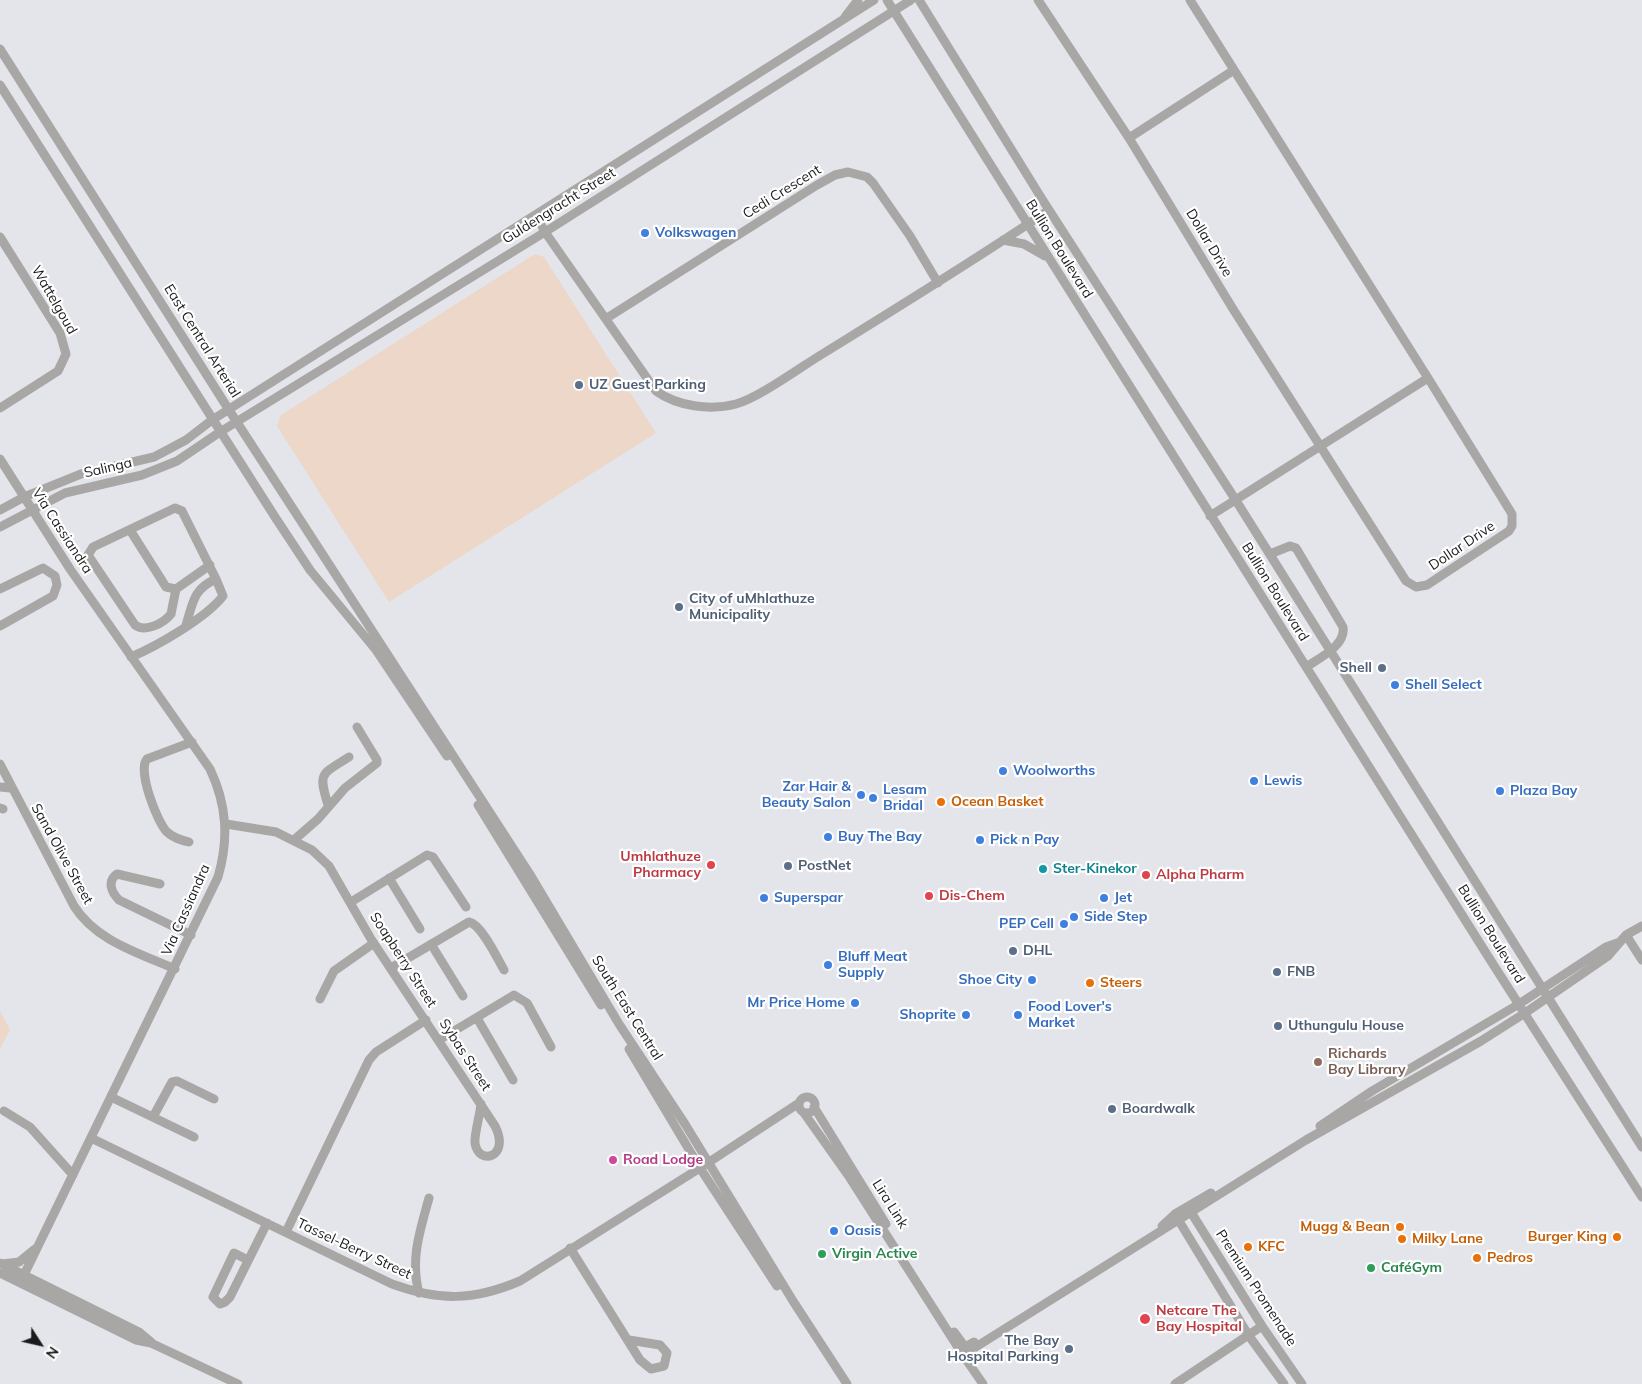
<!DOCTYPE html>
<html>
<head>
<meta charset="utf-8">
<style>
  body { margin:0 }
  #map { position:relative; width:1642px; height:1384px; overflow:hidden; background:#e4e5ea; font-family:Mulish,sans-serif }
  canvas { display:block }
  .north { position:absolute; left:15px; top:1319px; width:50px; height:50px; -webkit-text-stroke:4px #fff; paint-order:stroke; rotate:125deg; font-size:14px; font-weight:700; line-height:20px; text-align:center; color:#1a1b1d }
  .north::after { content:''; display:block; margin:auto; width:18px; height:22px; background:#1a1b1d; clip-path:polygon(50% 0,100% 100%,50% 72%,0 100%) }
</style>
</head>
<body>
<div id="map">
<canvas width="1642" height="1384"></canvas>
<div class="north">N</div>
</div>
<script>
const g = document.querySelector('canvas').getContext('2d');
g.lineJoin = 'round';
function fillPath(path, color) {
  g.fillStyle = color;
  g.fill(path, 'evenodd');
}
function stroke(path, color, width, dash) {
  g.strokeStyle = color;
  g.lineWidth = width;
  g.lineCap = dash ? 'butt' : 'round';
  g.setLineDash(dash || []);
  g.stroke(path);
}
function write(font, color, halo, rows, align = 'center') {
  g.font = font + ' Mulish,sans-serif';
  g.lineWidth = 4.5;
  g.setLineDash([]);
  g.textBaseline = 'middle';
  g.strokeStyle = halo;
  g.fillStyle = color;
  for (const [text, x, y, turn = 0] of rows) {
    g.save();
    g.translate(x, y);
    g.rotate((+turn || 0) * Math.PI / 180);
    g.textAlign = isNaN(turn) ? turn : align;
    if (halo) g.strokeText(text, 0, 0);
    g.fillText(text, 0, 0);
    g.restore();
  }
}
const education = new Path2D(`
  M535,254L544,257L656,433L389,602L277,426L281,415Z
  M0,1011L10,1030L0,1049Z`);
const minor = new Path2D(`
  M887,0L1491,961L1642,1197
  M919,0L1042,199L1235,499L1642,1147
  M1038,0L1129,138L1233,309L1406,581L1416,587L1427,585L1509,531L1512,526V514L1428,378L1190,0
  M845,17L858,0
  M0,49L229,410L531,876L619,1024L685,1124L793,1301L847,1384
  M0,85L275,517L310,570L376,650L447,756
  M1129,138L1234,70
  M536,215L545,232L656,391C677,406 710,411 736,404C759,398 802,366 824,353C900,306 975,260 1049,210
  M0,237L60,333L66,354L58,371L0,408
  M1003,240L1024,244L1045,256
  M607,318L817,185L835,175L848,172L867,177L873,183L910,236L938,283
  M0,459L70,569L210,769C227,805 229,839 218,877L20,1283
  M0,510L24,497L81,474L154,457L186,440L212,420L874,0
  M1210,516L1428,378
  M0,527L65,493L142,475L177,461L220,432L545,232L911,0
  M130,530L166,587L176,589
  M1270,554L1290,546L1296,548L1343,627C1346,646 1319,658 1306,667
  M210,565L176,589L171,614C164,623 145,633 135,625L88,555L93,547L175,508L182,511L216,579
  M0,589L43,568L55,576L57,585L53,596L0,626
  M131,657C157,646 206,618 223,596L216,579C193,589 193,603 186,625
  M0,764L74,906C96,941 139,953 175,969
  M0,787L10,788
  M328,805C318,772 321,775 349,757
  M478,805L601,1005
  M0,808L3,809
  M226,824L276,832L312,850L329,866L371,939L495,1126C511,1158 478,1166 475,1143C474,1135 480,1115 481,1104
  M294,840L318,819L345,788L377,763V760L357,727
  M189,842C181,840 173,838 167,832C157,822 137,770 147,759L192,742
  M389,878L420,929
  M160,884L117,874C107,881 111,892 119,900L191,935
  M351,902L427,855L433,857L466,907
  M1626,935L1642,960
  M431,944L463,996
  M391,968L469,922C482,925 497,958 504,970
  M320,999L334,971L374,943
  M477,1018L513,1080
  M439,1040L514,995L527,1003L551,1047
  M629,1049L700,1168L777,1286
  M111,1097L194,1137
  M799 1105a8 8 0 1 1 16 0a8 8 0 1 1-16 0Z
  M814,1107L886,1224
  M4,1111L30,1127L73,1175
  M804,1113L850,1178L963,1355L1306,1140L1481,1041L1525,1013L1608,956L1626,935L1642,926
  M153,1117L172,1082L177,1081L214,1099
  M1320,1126L1372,1091L1519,1004L1606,947L1620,942
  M91,1138L392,1284C439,1301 473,1301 520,1281L700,1168L799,1103
  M1189,1209L1262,1326L1302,1384
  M1176,1216L1249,1336L1284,1384
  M1162,1226L1175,1214L1211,1193
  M286,1232L369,1060L376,1052L426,1020
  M570,1248L640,1360L651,1369L664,1366L667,1353L660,1345L629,1340
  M248,1260L234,1253L213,1297L220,1304L225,1302L230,1297L267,1223
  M0,1263L139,1332L151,1342
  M2,1264L19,1262L35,1249
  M0,1273L136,1340L151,1343L238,1384
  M419,1293C410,1259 420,1231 429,1198
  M954,1332L965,1347L974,1342
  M963,1355L983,1384
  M1175,1384L1262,1326`);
const markers = [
  [645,233,5,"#3f7fe0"],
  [579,385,5,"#5c6f8a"],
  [679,607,5,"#5c6f8a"],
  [1382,668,5,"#5c6f8a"],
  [1395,685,5,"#3f7fe0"],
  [1003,771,5,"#3f7fe0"],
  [1254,781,5,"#3f7fe0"],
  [1500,791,5,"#3f7fe0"],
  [861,795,5,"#3f7fe0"],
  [873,798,5,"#3f7fe0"],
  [941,802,5,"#e8710a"],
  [828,837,5,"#3f7fe0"],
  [980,840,5,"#3f7fe0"],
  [711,865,5,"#e0444e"],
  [788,866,5,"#5c6f8a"],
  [1043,869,5,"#0f9aa8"],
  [1146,875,5,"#e0444e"],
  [929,896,5,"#e0444e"],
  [764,898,5,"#3f7fe0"],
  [1104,898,5,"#3f7fe0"],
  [1074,917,5,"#3f7fe0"],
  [1064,924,5,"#3f7fe0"],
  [1013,951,5,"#5c6f8a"],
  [828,965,5,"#3f7fe0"],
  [1277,972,5,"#5c6f8a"],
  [1032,980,5,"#3f7fe0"],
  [1090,983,5,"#e8710a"],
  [855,1003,5,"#3f7fe0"],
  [966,1015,5,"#3f7fe0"],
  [1018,1015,5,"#3f7fe0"],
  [1278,1026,5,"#5c6f8a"],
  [1318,1062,5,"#8d6e63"],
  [1112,1109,5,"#5c6f8a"],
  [613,1160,5,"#d1479c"],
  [1400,1227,5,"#e8710a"],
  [834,1231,5,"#3f7fe0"],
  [1617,1237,5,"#e8710a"],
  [1402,1239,5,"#e8710a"],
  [1248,1247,5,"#e8710a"],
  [822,1254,5,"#2e9e5b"],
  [1477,1258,5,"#e8710a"],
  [1371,1268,5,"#2e9e5b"],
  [1145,1319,6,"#e0444e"],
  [1069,1349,5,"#5c6f8a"]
];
const streetNames = [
  ["Cedi Crescent",782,192,-32],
  ["Guldengracht Street",559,206,-32],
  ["Dollar Drive",1209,243,59],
  ["Bullion Boulevard",1059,249,58],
  ["Wattelgoud",54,300,60],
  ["East Central Arterial",202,341,58],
  ["Salinga",108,468,-13],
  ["Via Cassiandra",62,531,57],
  ["Dollar Drive",1462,546,-34],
  ["Bullion Boulevard",1275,592,58],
  ["Sand Olive Street",62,854,61],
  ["Via Cassiandra",186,910,-66],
  ["Bullion Boulevard",1491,934,58],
  ["Soapberry Street",403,960,57],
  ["South East Central",627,1008,58],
  ["Sybas Street",465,1055,57],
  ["Lira Link",890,1204,58],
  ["Tassel-Berry Street",354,1249,25],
  ["Premium Promenade",1256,1288,57]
];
const shopNames = [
  ["Volkswagen",655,233],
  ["Shell Select",1405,685],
  ["Woolworths",1013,771],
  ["Lewis",1264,781],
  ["Zar Hair &",851,787,"right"],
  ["Beauty Salon",851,803,"right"],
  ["Lesam",883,790],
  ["Bridal",883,806],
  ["Plaza Bay",1510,791],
  ["Buy The Bay",838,837],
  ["Pick n Pay",990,840],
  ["Superspar",774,898],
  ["Jet",1114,898],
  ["Side Step",1084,917],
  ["PEP Cell",1054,924,"right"],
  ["Bluff Meat",838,957],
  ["Supply",838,973],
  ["Shoe City",1022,980,"right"],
  ["Mr Price Home",845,1003,"right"],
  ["Food Lover's",1028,1007],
  ["Market",1028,1023],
  ["Shoprite",956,1015,"right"],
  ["Oasis",844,1231]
];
const serviceNames = [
  ["UZ Guest Parking",589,385],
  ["City of uMhlathuze",689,599],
  ["Municipality",689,615],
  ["Shell",1372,668,"right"],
  ["PostNet",798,866],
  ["DHL",1023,951],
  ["FNB",1287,972],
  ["Uthungulu House",1288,1026],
  ["Boardwalk",1122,1109],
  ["The Bay",1059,1341,"right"],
  ["Hospital Parking",1059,1357,"right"]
];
const foodNames = [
  ["Ocean Basket",951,802],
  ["Steers",1100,983],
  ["Mugg & Bean",1390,1227,"right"],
  ["Burger King",1607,1237,"right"],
  ["Milky Lane",1412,1239],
  ["KFC",1258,1247],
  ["Pedros",1487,1258]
];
const healthNames = [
  ["Umhlathuze",701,857,"right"],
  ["Pharmacy",701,873,"right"],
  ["Alpha Pharm",1156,875],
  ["Dis-Chem",939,896],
  ["Netcare The",1156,1311],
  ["Bay Hospital",1156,1327]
];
const cultureNames = [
  ["Ster-Kinekor",1053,869]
];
const educationNames = [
  ["Richards",1328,1054],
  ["Bay Library",1328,1070]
];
const hotelNames = [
  ["Road Lodge",623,1160]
];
const leisureNames = [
  ["Virgin Active",832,1254],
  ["CaféGym",1381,1268]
];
fillPath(education, '#ecd7c9');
stroke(minor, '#a9a7a6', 9);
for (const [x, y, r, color] of markers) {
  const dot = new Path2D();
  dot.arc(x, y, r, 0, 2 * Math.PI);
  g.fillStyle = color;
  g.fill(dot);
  stroke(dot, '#fff', 2);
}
write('14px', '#1a1b1d', '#fff', streetNames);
write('bold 14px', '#366cbe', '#fff', shopNames, 'left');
write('bold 14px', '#4e5e75', '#fff', serviceNames, 'left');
write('bold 14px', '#c56008', '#fff', foodNames, 'left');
write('bold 14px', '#be3a42', '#fff', healthNames, 'left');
write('bold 14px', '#0d838f', '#fff', cultureNames, 'left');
write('bold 14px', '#785e54', '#fff', educationNames, 'left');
write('bold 14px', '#b23c85', '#fff', hotelNames, 'left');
write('bold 14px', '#27864d', '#fff', leisureNames, 'left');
</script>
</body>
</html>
